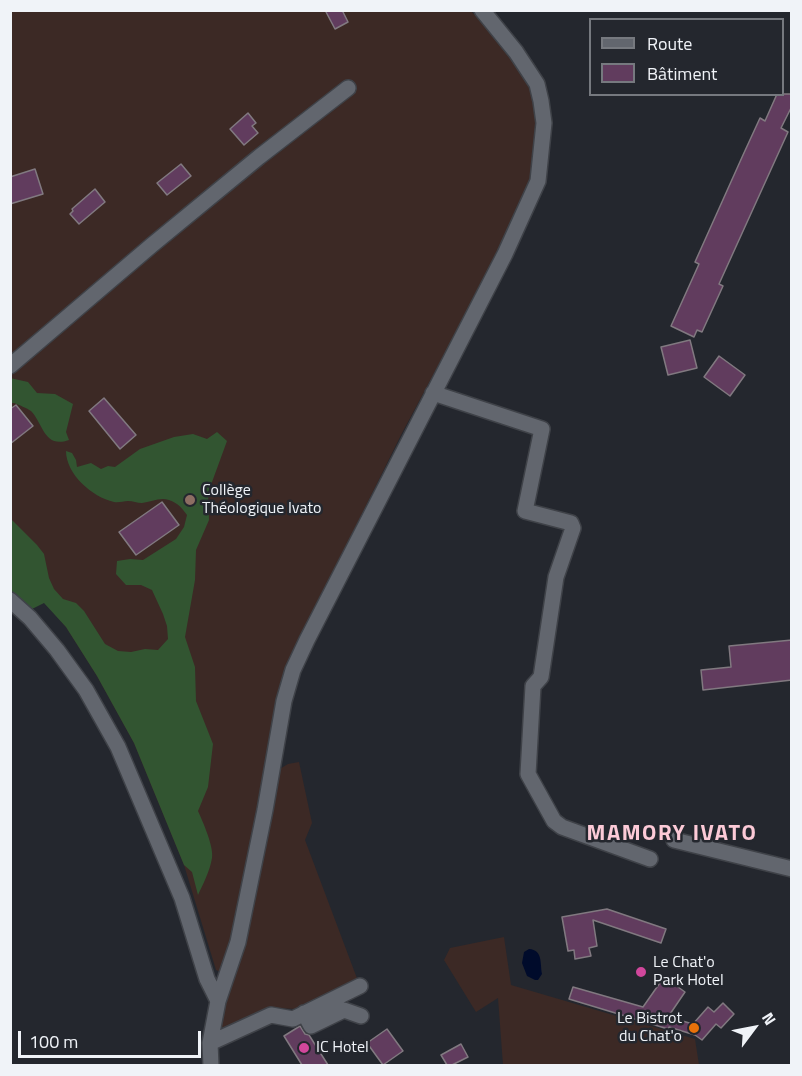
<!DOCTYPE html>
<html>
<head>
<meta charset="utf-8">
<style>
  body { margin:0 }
  #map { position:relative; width:802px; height:1076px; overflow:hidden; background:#24272e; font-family:"Titillium Web",sans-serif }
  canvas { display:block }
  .frame { position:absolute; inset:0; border:12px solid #f0f3f8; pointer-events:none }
  .legend { position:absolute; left:589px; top:18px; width:195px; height:78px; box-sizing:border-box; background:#24272e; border:2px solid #76797f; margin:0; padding:8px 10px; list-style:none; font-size:18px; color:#f0f3f8 }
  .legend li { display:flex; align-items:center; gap:12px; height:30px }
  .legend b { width:30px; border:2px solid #76797f }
  .north { position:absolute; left:724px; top:998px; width:60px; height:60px; -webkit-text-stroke:4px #24272e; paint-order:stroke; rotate:58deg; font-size:16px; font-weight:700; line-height:24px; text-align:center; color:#f0f3f8 }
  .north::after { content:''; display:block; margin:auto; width:21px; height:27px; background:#f0f3f8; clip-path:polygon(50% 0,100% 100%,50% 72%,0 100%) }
  .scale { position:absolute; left:18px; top:1031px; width:183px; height:27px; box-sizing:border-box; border:3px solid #f0f3f8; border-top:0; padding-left:8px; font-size:18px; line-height:21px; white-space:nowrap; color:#f0f3f8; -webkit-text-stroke:4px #24272e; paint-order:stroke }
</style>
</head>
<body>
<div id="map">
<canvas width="802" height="1076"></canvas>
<div class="frame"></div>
<ul class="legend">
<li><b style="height:8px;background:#62666e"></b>Route</li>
<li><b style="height:16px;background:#613c5e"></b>Bâtiment</li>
</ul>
<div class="north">N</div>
<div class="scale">100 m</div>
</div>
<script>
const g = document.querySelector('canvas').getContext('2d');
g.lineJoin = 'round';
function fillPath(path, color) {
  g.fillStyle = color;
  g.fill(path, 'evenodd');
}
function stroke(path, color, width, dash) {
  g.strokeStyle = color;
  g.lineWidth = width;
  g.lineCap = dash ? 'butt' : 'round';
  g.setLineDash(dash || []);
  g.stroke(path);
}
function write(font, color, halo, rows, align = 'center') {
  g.font = font + ' "Titillium Web",sans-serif';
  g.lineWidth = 5;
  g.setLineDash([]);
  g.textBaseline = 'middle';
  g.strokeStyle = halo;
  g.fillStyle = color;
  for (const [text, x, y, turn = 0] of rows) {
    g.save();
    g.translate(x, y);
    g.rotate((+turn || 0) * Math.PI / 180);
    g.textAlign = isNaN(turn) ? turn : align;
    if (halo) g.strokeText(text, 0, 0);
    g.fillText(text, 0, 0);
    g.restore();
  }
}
const education = new Path2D(`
  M10,11H471L512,56L530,87L535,103L537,122L534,176L500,250L401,435L301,637L278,770L288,764L299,762L312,823L305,840L358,981L298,1009L270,1008L224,1028L219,1026L223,973L216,970L184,865L134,743L97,676L66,627L11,565Z
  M504,937L511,985L695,1039L699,1065H503L498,998L476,1012L444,960L450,948Z`);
const forest = new Path2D(`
  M10,378L28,382L37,393L55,394L73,404L66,432L69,440C44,449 43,423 31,411C27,408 19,405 14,403H11Z
  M217,432L227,441L208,493L209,520L196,550L195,580L185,637L195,667L196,701L213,744L208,787L198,811C203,822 214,847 212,858C210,871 203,884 198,895L192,872L184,865L134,743L97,676L66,627L44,603L32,609L16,599L11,590L10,518L37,545L44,554L49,578L54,589L63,599L76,603L84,611L105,644L118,651L131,652L145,649L158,650L168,639L167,626L163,614L152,590L141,585H126L116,574L117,561L130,559L143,560L176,539L184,527L187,515C182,508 178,503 169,500C160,497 151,502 142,503C137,503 133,501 128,501C123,501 119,503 114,502C92,497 66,474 66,451L72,453L76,460L77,467L91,463L101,469L108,466L115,467L140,449L174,437L193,434L207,439Z`);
const water = new Path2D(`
  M529,949C543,950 540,963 542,974L538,980H535L527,976L522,963L524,952Z`);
const building = new Path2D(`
  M325,10H342L348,22L335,29Z
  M777,94H792V106L781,128L788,132L719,284L723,286L702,332L697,330L694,337L671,326L699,264L695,262L743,155L760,118L765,121Z
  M248,113L256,123L252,126L258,133L244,145L230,129Z
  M181,164L191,176L167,195L157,183Z
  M35,169L43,194L10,204V177Z
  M95,189L105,202L79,224L70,214L73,211L72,209Z
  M690,340L697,368L668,375L661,347Z
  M719,356L745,375L730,396L704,377Z
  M104,398L136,435L120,449L89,411Z
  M16,405L33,426L10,444V409Z
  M162,502L179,525L136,555L119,532Z
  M792,640V680L703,690L701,670L731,667L729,646Z
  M607,909L666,929L661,943L593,920L597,946L589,948L591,956L575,959L574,950L568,951L562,917Z
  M664,977L685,992L668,1017L693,1024L708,1007L714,1012L723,1003L734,1014L721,1028L716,1024L702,1040L695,1035L669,1027L668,1029L569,999L573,987L643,1007Z
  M300,1026L305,1034L309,1035L328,1065H302L284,1036Z
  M387,1029L403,1051L383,1065L367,1043Z
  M461,1044L468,1057L452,1065H447L441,1055Z`);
const minor = new Path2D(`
  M10,366L152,245L259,157L348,88
  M433,393L542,429L525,511L571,523L573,528L556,577L541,677L533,686L528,774L554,821L562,827L650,859
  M10,600L30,618L57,650L86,690L118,747L182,898L207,979L218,1001
  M674,840L792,869
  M304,1013L311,1026L344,1010L361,1016
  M210,1043L271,1015L293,1019L360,986
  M211,1066L210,1043L218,1001L238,942L265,810L284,701L293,670L307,640L505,254L538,181L544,123L541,101L537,84L516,52L482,10`);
const markers = [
  [190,500,6,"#8d6e63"],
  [641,972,6,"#d1479c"],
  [694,1028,6,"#e8710a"],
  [304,1048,6,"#d1479c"]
];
const poiNames = [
  ["Collège",202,491],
  ["Théologique Ivato",202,509],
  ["Le Chat'o",653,963],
  ["Park Hotel",653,981],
  ["Le Bistrot",682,1019,"right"],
  ["du Chat'o",682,1037,"right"],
  ["IC Hotel",316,1048]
];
const districtNames = [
  ["MAMORY IVATO",672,835]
];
fillPath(education, '#3c2925');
fillPath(forest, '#325531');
fillPath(water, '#000b2b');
fillPath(building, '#613c5e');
stroke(building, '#817980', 1.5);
stroke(minor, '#3f4248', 18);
stroke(minor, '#62666e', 15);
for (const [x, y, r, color] of markers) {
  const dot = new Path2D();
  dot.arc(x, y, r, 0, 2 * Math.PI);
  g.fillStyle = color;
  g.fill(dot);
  stroke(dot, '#24272e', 2);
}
write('16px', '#f0f3f8', '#24272e', poiNames, 'left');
g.letterSpacing = '1.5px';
write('bold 22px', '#fccad7', '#24272e', districtNames);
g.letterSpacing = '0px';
</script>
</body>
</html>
